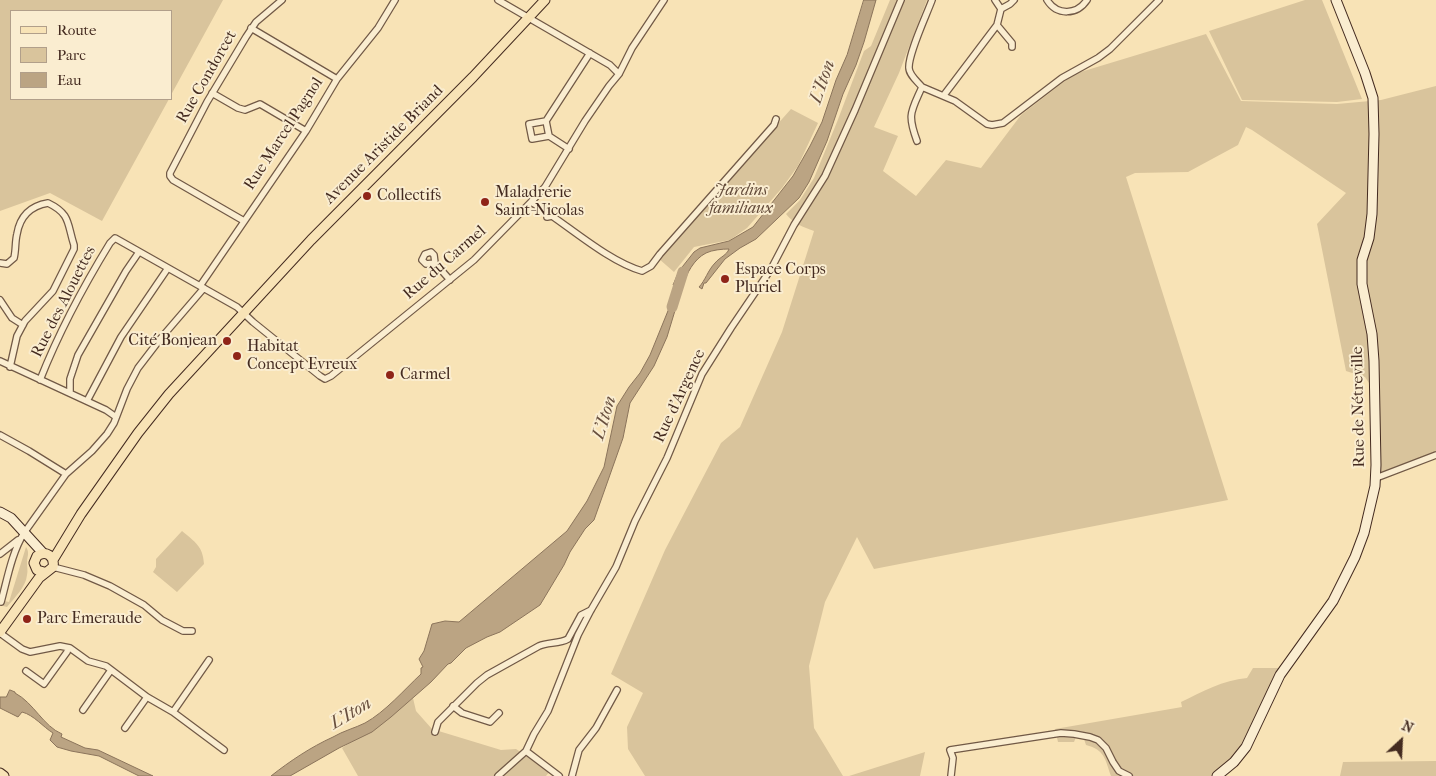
<!DOCTYPE html>
<html>
<head>
<meta charset="utf-8">
<style>
  body { margin:0 }
  #map { position:relative; width:1436px; height:776px; overflow:hidden; background:#f8e3b6; font-family:"IM FELL French Canon",serif }
  canvas { display:block }
  .legend { position:absolute; left:10px; top:10px; width:162px; height:90px; box-sizing:border-box; background:#faedd0; border:1px solid #b19f8a; margin:0; padding:6px 9px; list-style:none; font-size:15px; color:#442b20 }
  .legend li { display:flex; align-items:center; gap:10px; height:25px }
  .legend b { width:25px; border:1px solid #b19f8a }
  .north { position:absolute; left:1376px; top:716px; width:50px; height:50px; -webkit-text-stroke:4px #faedd0; paint-order:stroke; rotate:25deg; font-size:14px; font-weight:700; line-height:20px; text-align:center; color:#442b20 }
  .north::after { content:''; display:block; margin:auto; width:18px; height:22px; background:#442b20; clip-path:polygon(50% 0,100% 100%,50% 72%,0 100%) }
</style>
</head>
<body>
<div id="map">
<canvas width="1436" height="776"></canvas>
<ul class="legend">
<li><b style="height:6px;background:#f8e3b6"></b>Route</li>
<li><b style="height:14px;background:#d9c49c"></b>Parc</li>
<li><b style="height:14px;background:#bba483"></b>Eau</li>
</ul>
<div class="north">N</div>
</div>
<script>
const g = document.querySelector('canvas').getContext('2d');
g.lineJoin = 'round';
function fillPath(path, color) {
  g.fillStyle = color;
  g.fill(path, 'evenodd');
}
function stroke(path, color, width, dash) {
  g.strokeStyle = color;
  g.lineWidth = width;
  g.lineCap = dash ? 'butt' : 'round';
  g.setLineDash(dash || []);
  g.stroke(path);
}
function write(font, color, halo, rows, align = 'center') {
  g.font = font + ' "IM FELL French Canon",serif';
  g.lineWidth = 4;
  g.setLineDash([]);
  g.textBaseline = 'middle';
  g.strokeStyle = halo;
  g.fillStyle = color;
  for (const [text, x, y, turn = 0] of rows) {
    g.save();
    g.translate(x, y);
    g.rotate((+turn || 0) * Math.PI / 180);
    g.textAlign = isNaN(turn) ? turn : align;
    if (halo) g.strokeText(text, 0, 0);
    g.fillText(text, 0, 0);
    g.restore();
  }
}
const green = new Path2D(`
  M0,0H223L171,95V11H11V99H169L102,221L50,193L0,211Z
  M890,0H927L899,73L874,127L898,136L883,171L916,196L946,160L981,168L1021,115L1074,74L1206,34L1241,101L1337,104L1381,100L1436,86V454L1378,476L1377,395L1365,377L1346,371L1317,224L1346,193L1252,130L1246,127L1238,145L1188,172L1135,173L1126,177L1228,500L874,569L857,537L825,602L809,666L814,728L843,776H645L628,749L627,727L643,693L611,674L665,550L721,443L740,427L782,332L814,231C803,227 794,224 786,214L800,200L814,178L837,122L864,51L871,46Z
  M1305,0H1322L1362,99L1337,102L1242,100L1209,31Z
  M791,109L818,123L798,166L782,188L747,228L730,240L694,247L674,272L658,258Z
  M182,531C195,542 203,546 204,564L177,592L153,572L156,567V559Z
  M26,547C30,553 27,556 27,563C27,567 28,571 27,575C26,587 14,598 7,607L3,606L4,601L9,602Z
  M1253,668H1280L1256,721L1236,757L1220,767L1211,776H1111C1105,759 1105,750 1086,745L1084,739L1076,737L1074,742H1058L1055,729L1182,707L1181,702C1202,692 1223,680 1247,678Z
  M413,698L416,711L432,729L501,750L516,749L550,771L546,776H358L342,748Z
  M925,752L920,776H849Z
  M1436,761V776H1340L1343,762Z`);
const water = new Path2D(`
  M864,0H876L864,42L856,65L843,94L827,141L809,182L799,198L756,239L740,248L725,259L706,283H704L702,289L699,287C705,281 708,270 715,263C720,257 727,255 729,249C722,249 712,250 706,253C694,259 686,274 683,286L673,285L679,271L694,252L700,248L729,241L753,227L793,176L810,146L822,122L836,80L847,55Z
  M673,293L680,294L667,337L654,366L630,403L623,438L594,520L585,529L570,552L564,565L540,605L500,632L487,637L466,648L451,663L448,664L431,682L391,717L372,732L339,748L290,776H271C290,761 311,747 333,737C343,731 355,728 365,723C385,712 404,690 421,674V668L423,667L419,659L424,651L432,624L445,621L459,622L567,531L587,501L604,467L617,406L629,387L640,373L650,355L672,301Z
  M10,690L15,692V693C34,703 43,726 62,734L61,737L85,748L98,750L153,776H139L99,756L71,751L57,747L50,740L53,733C43,727 34,715 22,712L18,717L0,708V697H6Z`);
const river = new Path2D(`
  M672,307L683,272`);
const street = new Path2D(`
  M498,0L610,65L619,74
  M995,0L1001,9
  M1047,0C1057,16 1077,15 1087,0
  M997,25L1001,9L1010,4L1014,0
  M251,28L337,79
  M922,87L955,101L987,124L992,125L1003,123L1062,78L1098,58L1110,49L1159,0
  M212,93L238,108L245,110L260,104L306,131
  M944,95L997,25L1012,43V47
  M546,121L590,53
  M549,136L532,139L529,124L546,121L549,136L569,149
  M917,141C907,114 911,112 922,87C918,82 909,75 909,68C908,54 927,14 932,0
  M531,202L547,212V217L552,216C578,234 613,263 642,271L651,266L660,254L774,125L776,119
  M244,221L173,180L170,176V173L207,102L246,37L256,22L282,0
  M0,263L7,264L14,258C16,250 15,242 17,234C20,216 30,206 48,203C71,214 67,224 74,245V249L53,291L25,321L17,336L10,367
  M435,263L426,264L422,260L425,254L431,252L434,255L435,263L450,280
  M200,286L306,131L337,79L378,28L395,0
  M0,300L12,318L23,325
  M0,361L106,410L116,417
  M40,380C59,332 83,287 110,243L115,238L237,307L253,322L320,376L325,379L331,376L474,260L531,202L545,187L585,121L609,86L619,74L632,48L664,0
  M70,393V379L78,355L126,271L139,252
  M87,401L121,337L168,268
  M0,435L29,451L66,474
  M1376,478L1436,455
  M0,554L18,540
  M53,567L84,575L110,586L144,605L162,620L183,631H192
  M1,602C7,580 12,552 24,533L66,474L92,451L107,434L114,423L127,389L138,368L161,338L204,288
  M0,633L22,649L30,652L60,646L70,648L88,661L106,666L147,697L173,712L209,660
  M26,671L44,684L67,652L68,648
  M453,706L462,713L490,722L499,713
  M83,710L111,670
  M173,712L224,750
  M125,728L147,697
  M435,732L438,722L477,683L487,675L539,646C548,642 559,644 568,639L581,615L591,610
  M526,751L559,776
  M498,776L526,751L534,734L548,711L578,635L591,610L616,567L635,521L667,458L702,374L731,328L771,269L794,225L825,176L855,110L901,0
  M572,776L579,750L596,728L617,690
  M951,776L953,758L950,750L1061,733L1074,734L1090,737L1098,740L1106,748L1113,762L1119,771L1129,776`);
const secondary = new Path2D(`
  M0,512L11,518L43,553
  M1217,776L1234,762L1246,747L1280,675L1333,601L1355,557L1364,533L1375,486L1376,465L1374,361L1372,334L1362,284V260L1369,238L1372,214L1374,134L1373,98L1365,73L1336,0`);
const primary = new Path2D(`
  M53,560L81,514L138,433L169,394L311,240L473,77L545,0
  M0,632L39,578L53,567C55,556 46,550 37,556L34,563L37,570L44,572
  M0,773L4,776`);
const markers = [
  [367,196,5,"#8f2418"],
  [485,202,5,"#8f2418"],
  [725,279,5,"#8f2418"],
  [227,341,5,"#8f2418"],
  [237,356,5,"#8f2418"],
  [390,375,5,"#8f2418"],
  [27,619,5,"#8f2418"]
];
const streetNames = [
  ["Rue Condorcet",207,77,-60],
  ["Rue Marcel Pagnol",284,134,-57],
  ["Avenue Aristide Briand",384,145,-45],
  ["Rue du Carmel",445,263,-41],
  ["Rue des Alouettes",64,302,-63],
  ["Rue d'Argence",680,396,-65],
  ["Rue de Nétreville",1359,407,-91]
];
const parkNames = [
  ["Jardins",741,191],
  ["familiaux",741,209]
];
const poiNames = [
  ["Maladrerie",495,193],
  ["Saint-Nicolas",495,211],
  ["Collectifs",377,196],
  ["Espace Corps",735,270],
  ["Pluriel",735,288],
  ["Cité Bonjean",217,341,"right"],
  ["Habitat",247,347],
  ["Concept Evreux",247,365],
  ["Carmel",400,375],
  ["Parc Emeraude",37,619]
];
const waterNames = [
  ["L'Iton",823,82,-71],
  ["L'Iton",605,418,-73],
  ["L'Iton",351,714,-31]
];
fillPath(green, '#d9c49c');
fillPath(water, '#bba483');
stroke(water, '#8b745b', 1);
stroke(river, '#bba483', 11);
stroke(street, '#715946', 8);
stroke(secondary, '#442b20', 11);
stroke(primary, '#442b20', 11);
stroke(street, '#faedd0', 5.5);
stroke(secondary, '#faedd0', 9);
stroke(primary, '#f8e3b6', 9);
for (const [x, y, r, color] of markers) {
  const dot = new Path2D();
  dot.arc(x, y, r, 0, 2 * Math.PI);
  g.fillStyle = color;
  g.fill(dot);
  stroke(dot, '#faedd0', 2);
}
write('16px', '#442b20', '#faedd0', streetNames);
write('italic 16px', '#624a39', '#faedd0', parkNames);
write('16px', '#442b20', '#faedd0', poiNames, 'left');
write('italic 18px', '#684f3e', '#faedd0', waterNames);
</script>
</body>
</html>
